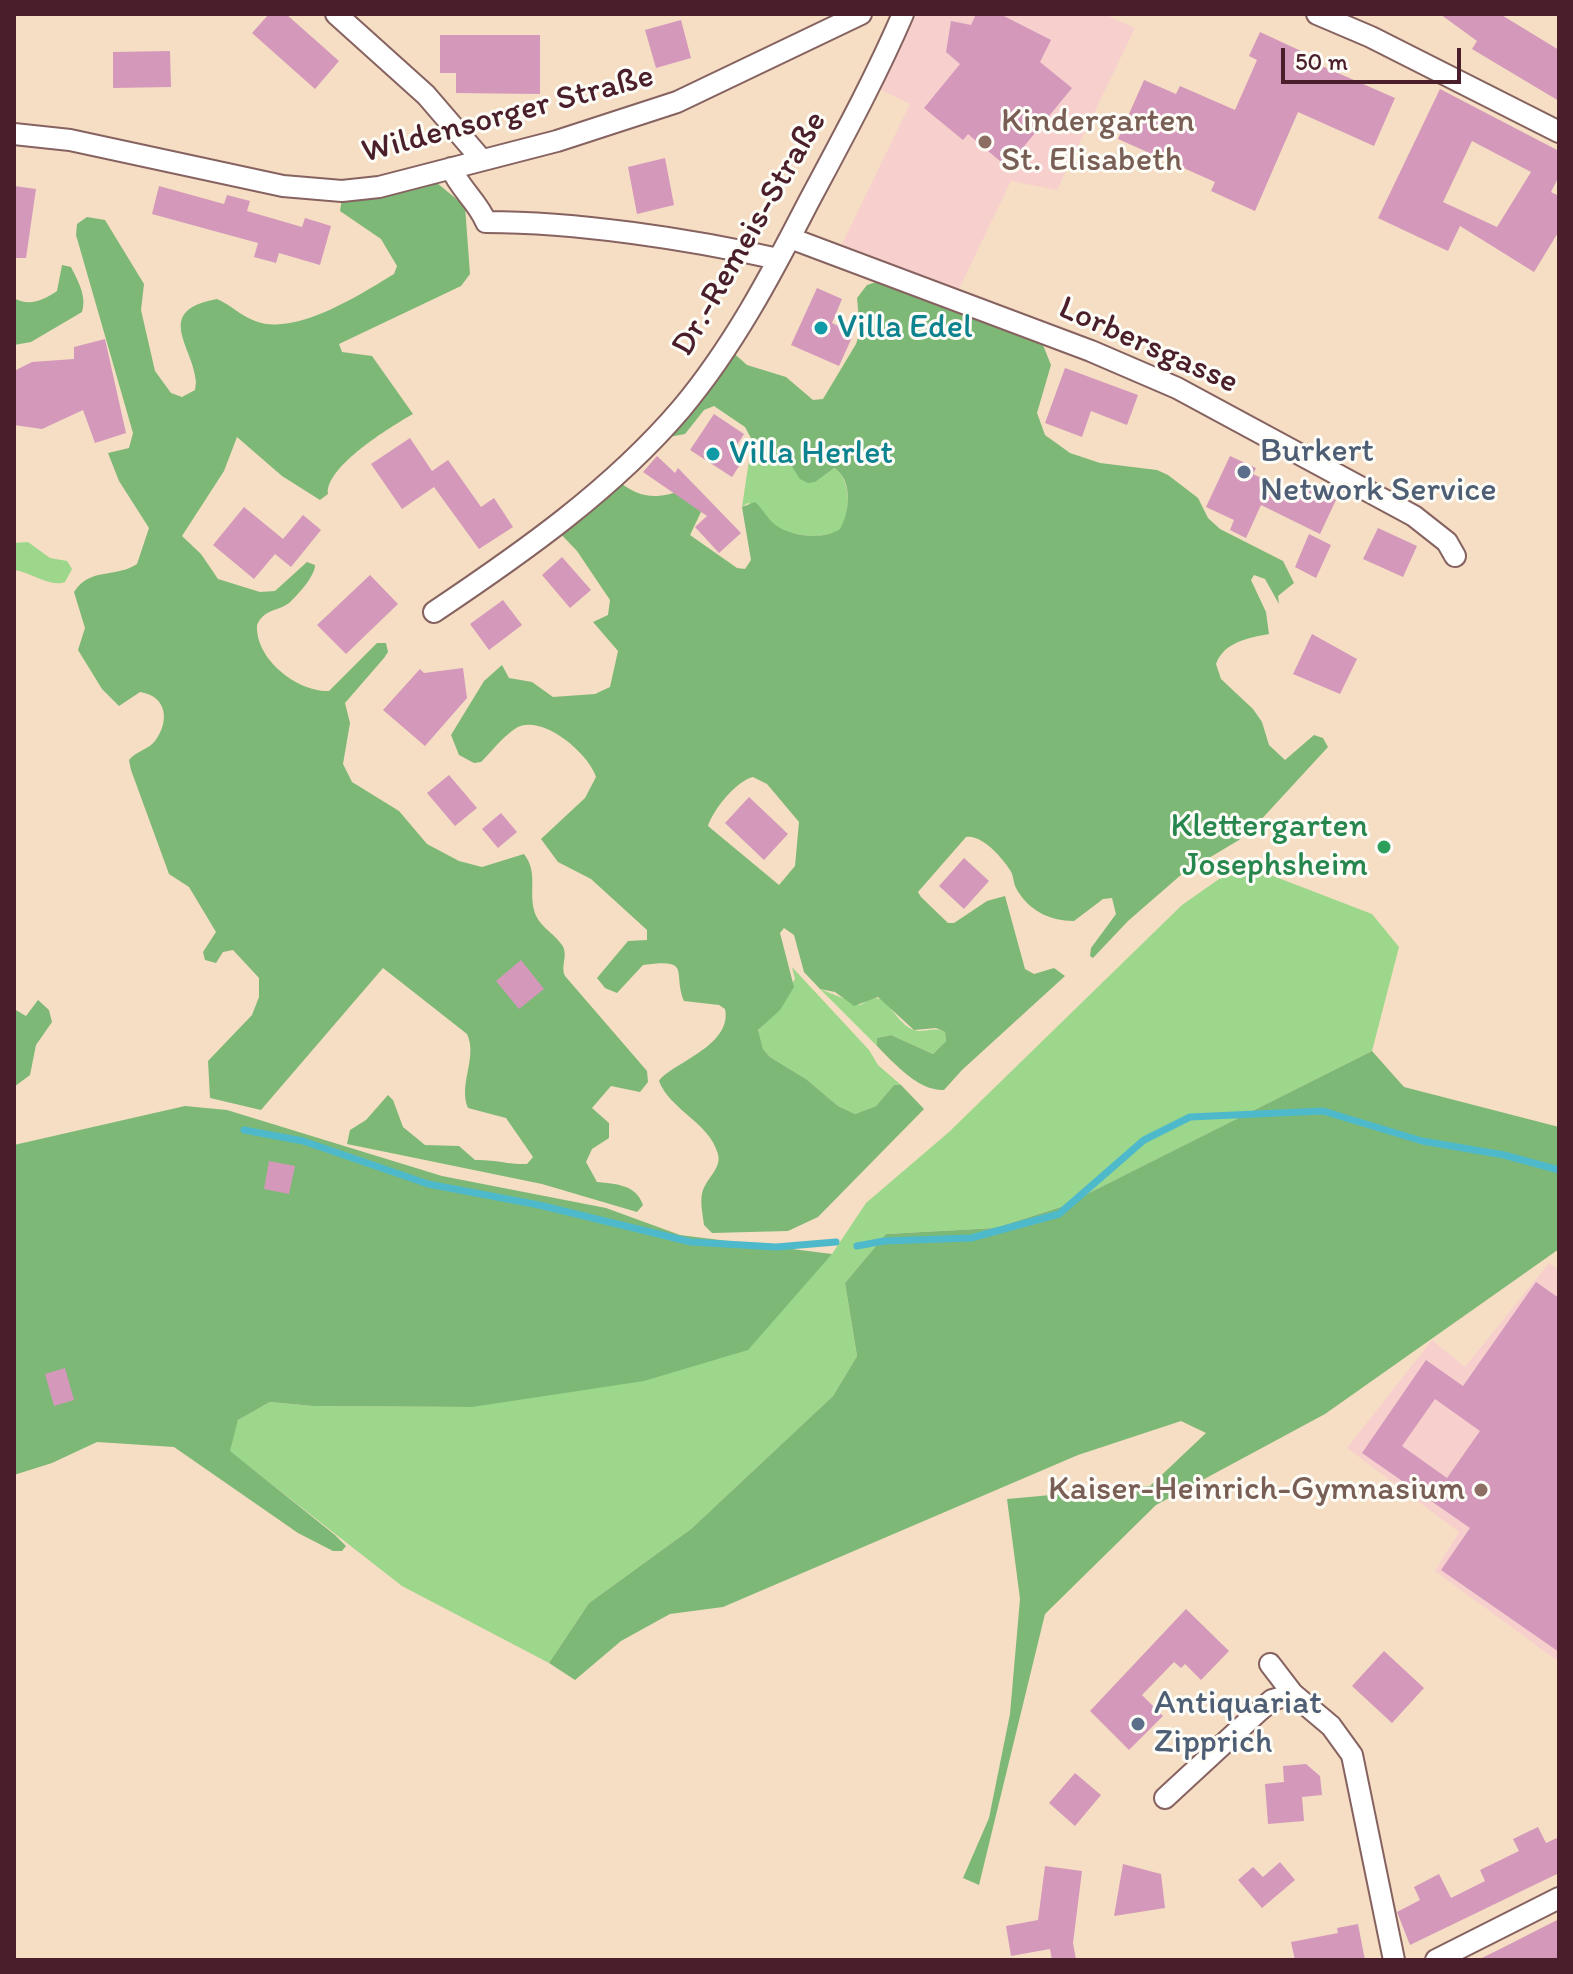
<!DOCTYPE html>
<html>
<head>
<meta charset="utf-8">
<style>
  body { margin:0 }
  #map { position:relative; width:1573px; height:1974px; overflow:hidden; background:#f5dec3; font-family:Itim,sans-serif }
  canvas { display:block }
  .frame { position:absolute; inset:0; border:16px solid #4a1f2b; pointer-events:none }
  .scale { position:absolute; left:1281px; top:48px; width:180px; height:36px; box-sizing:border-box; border:4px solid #4a1f2b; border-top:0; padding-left:10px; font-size:24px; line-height:28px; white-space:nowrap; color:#4a1f2b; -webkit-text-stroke:6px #fdfcf7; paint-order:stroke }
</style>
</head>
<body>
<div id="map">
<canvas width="1573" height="1974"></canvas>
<div class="frame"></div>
<div class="scale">50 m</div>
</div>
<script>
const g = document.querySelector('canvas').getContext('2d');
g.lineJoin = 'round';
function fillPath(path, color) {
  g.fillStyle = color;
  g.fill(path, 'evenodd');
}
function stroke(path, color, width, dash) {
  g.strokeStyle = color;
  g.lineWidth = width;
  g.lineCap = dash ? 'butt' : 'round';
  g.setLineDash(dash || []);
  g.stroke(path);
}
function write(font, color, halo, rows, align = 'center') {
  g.font = font + ' Itim,sans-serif';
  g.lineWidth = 6;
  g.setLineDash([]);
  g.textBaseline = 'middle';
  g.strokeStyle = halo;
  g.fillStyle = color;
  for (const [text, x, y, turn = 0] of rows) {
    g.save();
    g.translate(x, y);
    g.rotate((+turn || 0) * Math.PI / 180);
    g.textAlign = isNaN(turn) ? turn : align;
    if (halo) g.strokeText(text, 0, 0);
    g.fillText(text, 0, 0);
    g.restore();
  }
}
const built = new Path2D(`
  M915,14H1104L1135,28L1057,190L1011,181L957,293L842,244L910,104L881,90Z
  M1549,1263L1559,1270V1662L1435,1571L1459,1532L1347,1448L1432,1340L1465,1367Z`);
const green = new Path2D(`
  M752,440L781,450L793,468L824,475L833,468L839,471C851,487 850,512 841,529C824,540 793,537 777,527C765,518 763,509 748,503L742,507Z
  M28,542L50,558L67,561L72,569L65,582C50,588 31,572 14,570V543Z
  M1255,869L1372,914L1399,947L1372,1051L1061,1207L995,1228L886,1234L845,1283L857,1356L833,1396L691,1529L589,1603L549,1663L402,1586L229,1451L238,1420L270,1402L313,1406L472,1407L832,1254L866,1203L949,1132L1182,905L1219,879Z
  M792,967L869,1050L878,1065L901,1085H894L876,1106L855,1114L838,1106L806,1079L770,1057L763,1049L758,1031L795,979Z
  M820,989L860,1005L872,998L883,999C893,1009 903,1030 919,1031C929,1031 935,1027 945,1032L946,1041L933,1054L891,1035L877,1038V1046Z`);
const forest = new Path2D(`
  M431,178L465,206L470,274L461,286L339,344L342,352L372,356L413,414C390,427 325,467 328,494L320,500L282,476L237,437L224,471L182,536L201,554L218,579L260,592L275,591L307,562L315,565C315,576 298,595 289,603C277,612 265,608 257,625C255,659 297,692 329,691L377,643H386L388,652L384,658L345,703L350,723L343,764L352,782L399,811L427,844L459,861L482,867L524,854C538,872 529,890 534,910C538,926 553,932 562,945C569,956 560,965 565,976L647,1071L648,1082L640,1092L611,1086L592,1108L609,1123V1138L592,1149L586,1162L597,1182C615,1184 636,1184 643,1205L637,1212L542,1184L347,1144L350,1130L366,1120L388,1095L393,1100L403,1127L425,1145L459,1146L475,1160C493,1159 511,1165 527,1164L533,1157L506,1118L468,1108C458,1084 478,1058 467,1034L383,968L261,1110L210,1098L208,1061L252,1015L259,997V978L233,950L223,952L216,963L205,960L203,952L216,932L189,887L169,874L131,770L129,760C136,751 148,750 155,741C170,721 167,696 140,692L119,706L102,689L78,650L85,628L74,592C90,567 116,578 137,564L149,528L119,481L108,453L129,448L133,433L76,235L77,224L87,217L105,220L144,284L141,310L155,371L171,393L182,397L195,390L196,382C194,347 152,311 217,299C231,305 241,316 255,321C295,337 361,294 394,274L397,266L381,239L340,211L342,199Z
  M62,265L71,267C78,281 87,296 82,312L31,342L14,345V298C29,307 44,300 57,291Z
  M876,282L1043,345L1051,365L1037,413L1045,435L1070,453L1100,463L1157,470L1168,475L1198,498L1208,518L1220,529L1283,561L1294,583L1278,596L1279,604L1265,579L1254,575L1251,580L1266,612L1269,634C1248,638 1224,642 1216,664L1221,679L1253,709L1262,722L1269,745L1285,760L1314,735L1323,738L1328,747L1258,823L1239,840L1182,874L1128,921L1093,958L1090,956L1091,948L1116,914L1112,898L1103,899L1074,921C1049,921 1028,910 1016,888C1013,882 1014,876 1010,870C1002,857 981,834 966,837L918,892L921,897L948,923H954L987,901L1005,896L1025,969L1034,974L1054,968L1065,976L962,1070L944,1090C918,1091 894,1063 877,1046V1038L891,1035L933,1054L946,1041L945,1032L936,1028L914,1030L878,997L854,1006L835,992L820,989L804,972L794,935L784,928L780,933L794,987L780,1010L758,1030L763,1049L770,1057L806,1079L838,1106L855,1114L876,1106L894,1085H901L924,1109L818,1217L788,1231L712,1233L704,1225C703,1216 700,1203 702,1194C705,1179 722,1169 718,1154C709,1122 670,1110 659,1081C670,1064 733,1046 725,1009L719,1005L684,1001C672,972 693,958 643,965L617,993L605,988L597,978L628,941L647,940V930L591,879L558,862L541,839L585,798L596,777C589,754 544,715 518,727C505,734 492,751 481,762L474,763L459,755L451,735L484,681L502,665L509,678L532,682L553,697L595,694L610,687L618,651L593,622L608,615L610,600L577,551L556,529L617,480C640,499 657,500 685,489L701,512L690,535L737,568L745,569L751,560L742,507L755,502C763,509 768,520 777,526C793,537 824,540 840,529C850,512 853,479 834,468L815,482L808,483L800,479L781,450L752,440L745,427L714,406L704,410L685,434L669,437L729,349L747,365L786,377L813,400L823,399L856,344L860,332L857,298L867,285ZM753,777L767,784L799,822L795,866L779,885L708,826C713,810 736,781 753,777Z
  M38,1000L49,1010L52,1022L36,1045L30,1075L14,1087V1009L26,1016Z
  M1372,1051L1404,1087L1559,1127V1249L1325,1414L1156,1505L1045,1614L979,1885L963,1878L989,1818L1010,1714L1020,1599L1007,1499L1150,1486L1206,1433L1181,1421L1078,1455L723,1607L670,1614L621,1641L575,1680L549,1663L589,1603L691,1529L833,1396L857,1356L845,1283L886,1234L995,1228L1061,1207Z
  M185,1106L227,1110L442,1176L606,1208L680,1235L832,1254L748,1350L644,1381L472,1407L313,1406L270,1402L238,1420L230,1451L335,1535L346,1546L342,1551H333L298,1533L174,1447L97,1442L52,1463L14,1475V1145Z`);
const stream = new Path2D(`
  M244,1130L303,1141L428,1184L539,1205L691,1242L776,1247L836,1242
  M857,1246L884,1241L971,1238L1059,1214L1144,1140L1190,1117L1323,1111L1422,1141L1504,1155L1559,1170`);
const building = new Path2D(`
  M269,14H286L339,61L315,89L252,33Z
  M976,14H1000L1051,40L1040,62L1072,88L1007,167L968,134L963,140L924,108L960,64L946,52L951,21L971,25Z
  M1440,14H1500L1559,50V101L1472,49L1477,41Z
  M681,20L691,58L656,68L645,30Z
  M1260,32L1301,51L1299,56L1395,98L1374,146L1298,112L1255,211L1211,191L1215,182L1118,139L1144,80L1176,94L1180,86L1235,110L1257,60L1249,56Z
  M440,35H540V94L456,93V73H440Z
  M170,51L171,87L113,88V52Z
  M1440,89L1559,151V176L1551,192L1559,196V231L1534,272L1460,226L1448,251L1378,218ZM1472,141L1531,172L1497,227L1443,202Z
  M665,158L674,205L637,214L628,167Z
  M14,186L36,189L26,258H14Z
  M159,186L224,204L227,195L250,201L247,211L302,227L305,218L331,226L320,265L279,253L276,263L254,257L258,243L152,214Z
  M817,288L842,299L832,323L854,333L839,366L791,345Z
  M105,339L126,433L95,443L83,410L42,429L14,425V371L32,362L74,359V347Z
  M1065,368L1138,395L1127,425L1091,411L1082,437L1045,423Z
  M714,414L744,434L734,450L745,457L732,477L690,450Z
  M410,438L432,471L448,460L481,507L494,498L513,527L479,549L434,487L402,509L371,464Z
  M657,456L675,473L678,468L741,533L719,553L695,527L707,516L643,472Z
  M1230,456L1256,468L1253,474L1298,496L1304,484L1336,500L1320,534L1261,505L1246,538L1230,530L1234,520L1206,507Z
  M244,507L283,539L303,515L321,530L291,567L275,554L254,579L213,545Z
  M1378,528L1417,546L1403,577L1363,559Z
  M1309,534L1331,545L1316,578L1295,567Z
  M562,557L591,590L570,608L542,575Z
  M370,575L398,604L346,654L317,625Z
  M503,600L522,625L489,650L470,624Z
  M1312,634L1357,659L1340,694L1293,674Z
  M463,668L467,698L425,746L383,710L420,669L424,673Z
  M449,775L477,808L455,826L427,793Z
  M749,797L788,834L764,860L725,823Z
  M501,813L517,832L498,848L482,829Z
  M964,858L989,881L964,909L939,886Z
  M521,960L544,989L519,1009L496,981Z
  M269,1161L295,1166L289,1194L264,1189Z
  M1536,1282L1559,1298V1652L1441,1570L1470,1528L1362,1453L1426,1360L1463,1386ZM1435,1399L1480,1431L1447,1478L1402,1446Z
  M65,1368L74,1400L54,1406L45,1374Z
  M1186,1609L1229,1651L1201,1680L1185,1664L1181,1668L1174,1662L1142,1695L1163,1716L1129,1750L1090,1711Z
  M1384,1651L1424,1688L1392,1723L1352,1686Z
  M1306,1764L1320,1776L1322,1795L1302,1797L1304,1821L1268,1824L1265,1784L1284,1782L1283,1766Z
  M1075,1773L1101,1795L1075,1826L1049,1803Z
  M1538,1827L1546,1843L1559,1837V1873L1410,1945L1397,1912L1420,1900L1414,1887L1439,1874L1451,1898L1485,1881L1480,1870L1519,1851L1513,1839Z
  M1280,1862L1295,1880L1262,1908L1238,1880L1253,1867L1263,1877Z
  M1123,1864L1161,1874L1165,1908L1114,1916Z
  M1045,1866L1082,1871L1073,1943L1076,1960H1052L1050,1949L1011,1956L1006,1926L1038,1920Z
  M1559,1919V1960H1478L1510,1944Z
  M1358,1924L1365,1960H1295L1291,1942L1338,1933L1337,1928Z`);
const minor = new Path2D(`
  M336,14L426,95L482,160
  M1317,14L1371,37L1559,132
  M14,134L70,140L283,186L342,191L379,187L557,141L677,102L861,14
  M451,168C460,189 478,202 486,222C576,222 690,239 778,259
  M790,238L1091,351L1177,388L1414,516L1447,542L1455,556
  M434,612C522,553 612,490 681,409C733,347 771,275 808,203C841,141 875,79 903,14
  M1270,1664L1293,1694
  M1165,1798L1258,1712L1272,1700L1293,1694L1331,1726L1352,1755L1394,1960
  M1436,1960L1559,1898`);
const markers = [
  [985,142,8,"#8d6e63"],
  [821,328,8,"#0f9aa8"],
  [713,454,8,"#0f9aa8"],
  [1244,472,8,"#5c6f8a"],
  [1384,847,8,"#2e9e5b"],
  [1481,1490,8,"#8d6e63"],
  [1138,1724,8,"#5c6f8a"]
];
const streetNames = [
  ["Wildensorger Straße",508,115,-15],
  ["Dr.-Remeis-Straße",750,234,-60],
  ["Lorbersgasse",1148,346,24]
];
const educationNames = [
  ["Kindergarten",1001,122],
  ["St. Elisabeth",1001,161],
  ["Kaiser-Heinrich-Gymnasium",1465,1490,"right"]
];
const cultureNames = [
  ["Villa Edel",837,328],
  ["Villa Herlet",729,454]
];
const serviceNames = [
  ["Burkert",1260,452],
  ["Network Service",1260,491],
  ["Antiquariat",1154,1704],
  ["Zipprich",1154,1743]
];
const leisureNames = [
  ["Klettergarten",1368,827],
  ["Josephsheim",1368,866]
];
fillPath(built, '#f7d0ce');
fillPath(green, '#9dd78b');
fillPath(forest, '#7eb877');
stroke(stream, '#4eb9ca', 7);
fillPath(building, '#d498bb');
stroke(minor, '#866260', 24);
stroke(minor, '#fff', 20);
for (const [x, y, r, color] of markers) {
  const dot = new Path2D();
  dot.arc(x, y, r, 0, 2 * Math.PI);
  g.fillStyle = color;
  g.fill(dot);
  stroke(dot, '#fdfcf7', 3);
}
write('34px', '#4a1f2b', '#fdfcf7', streetNames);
write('34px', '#785e54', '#fdfcf7', educationNames, 'left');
write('34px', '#0d838f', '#fdfcf7', cultureNames, 'left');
write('34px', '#4e5e75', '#fdfcf7', serviceNames, 'left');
write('34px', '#27864d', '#fdfcf7', leisureNames, 'right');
</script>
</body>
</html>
